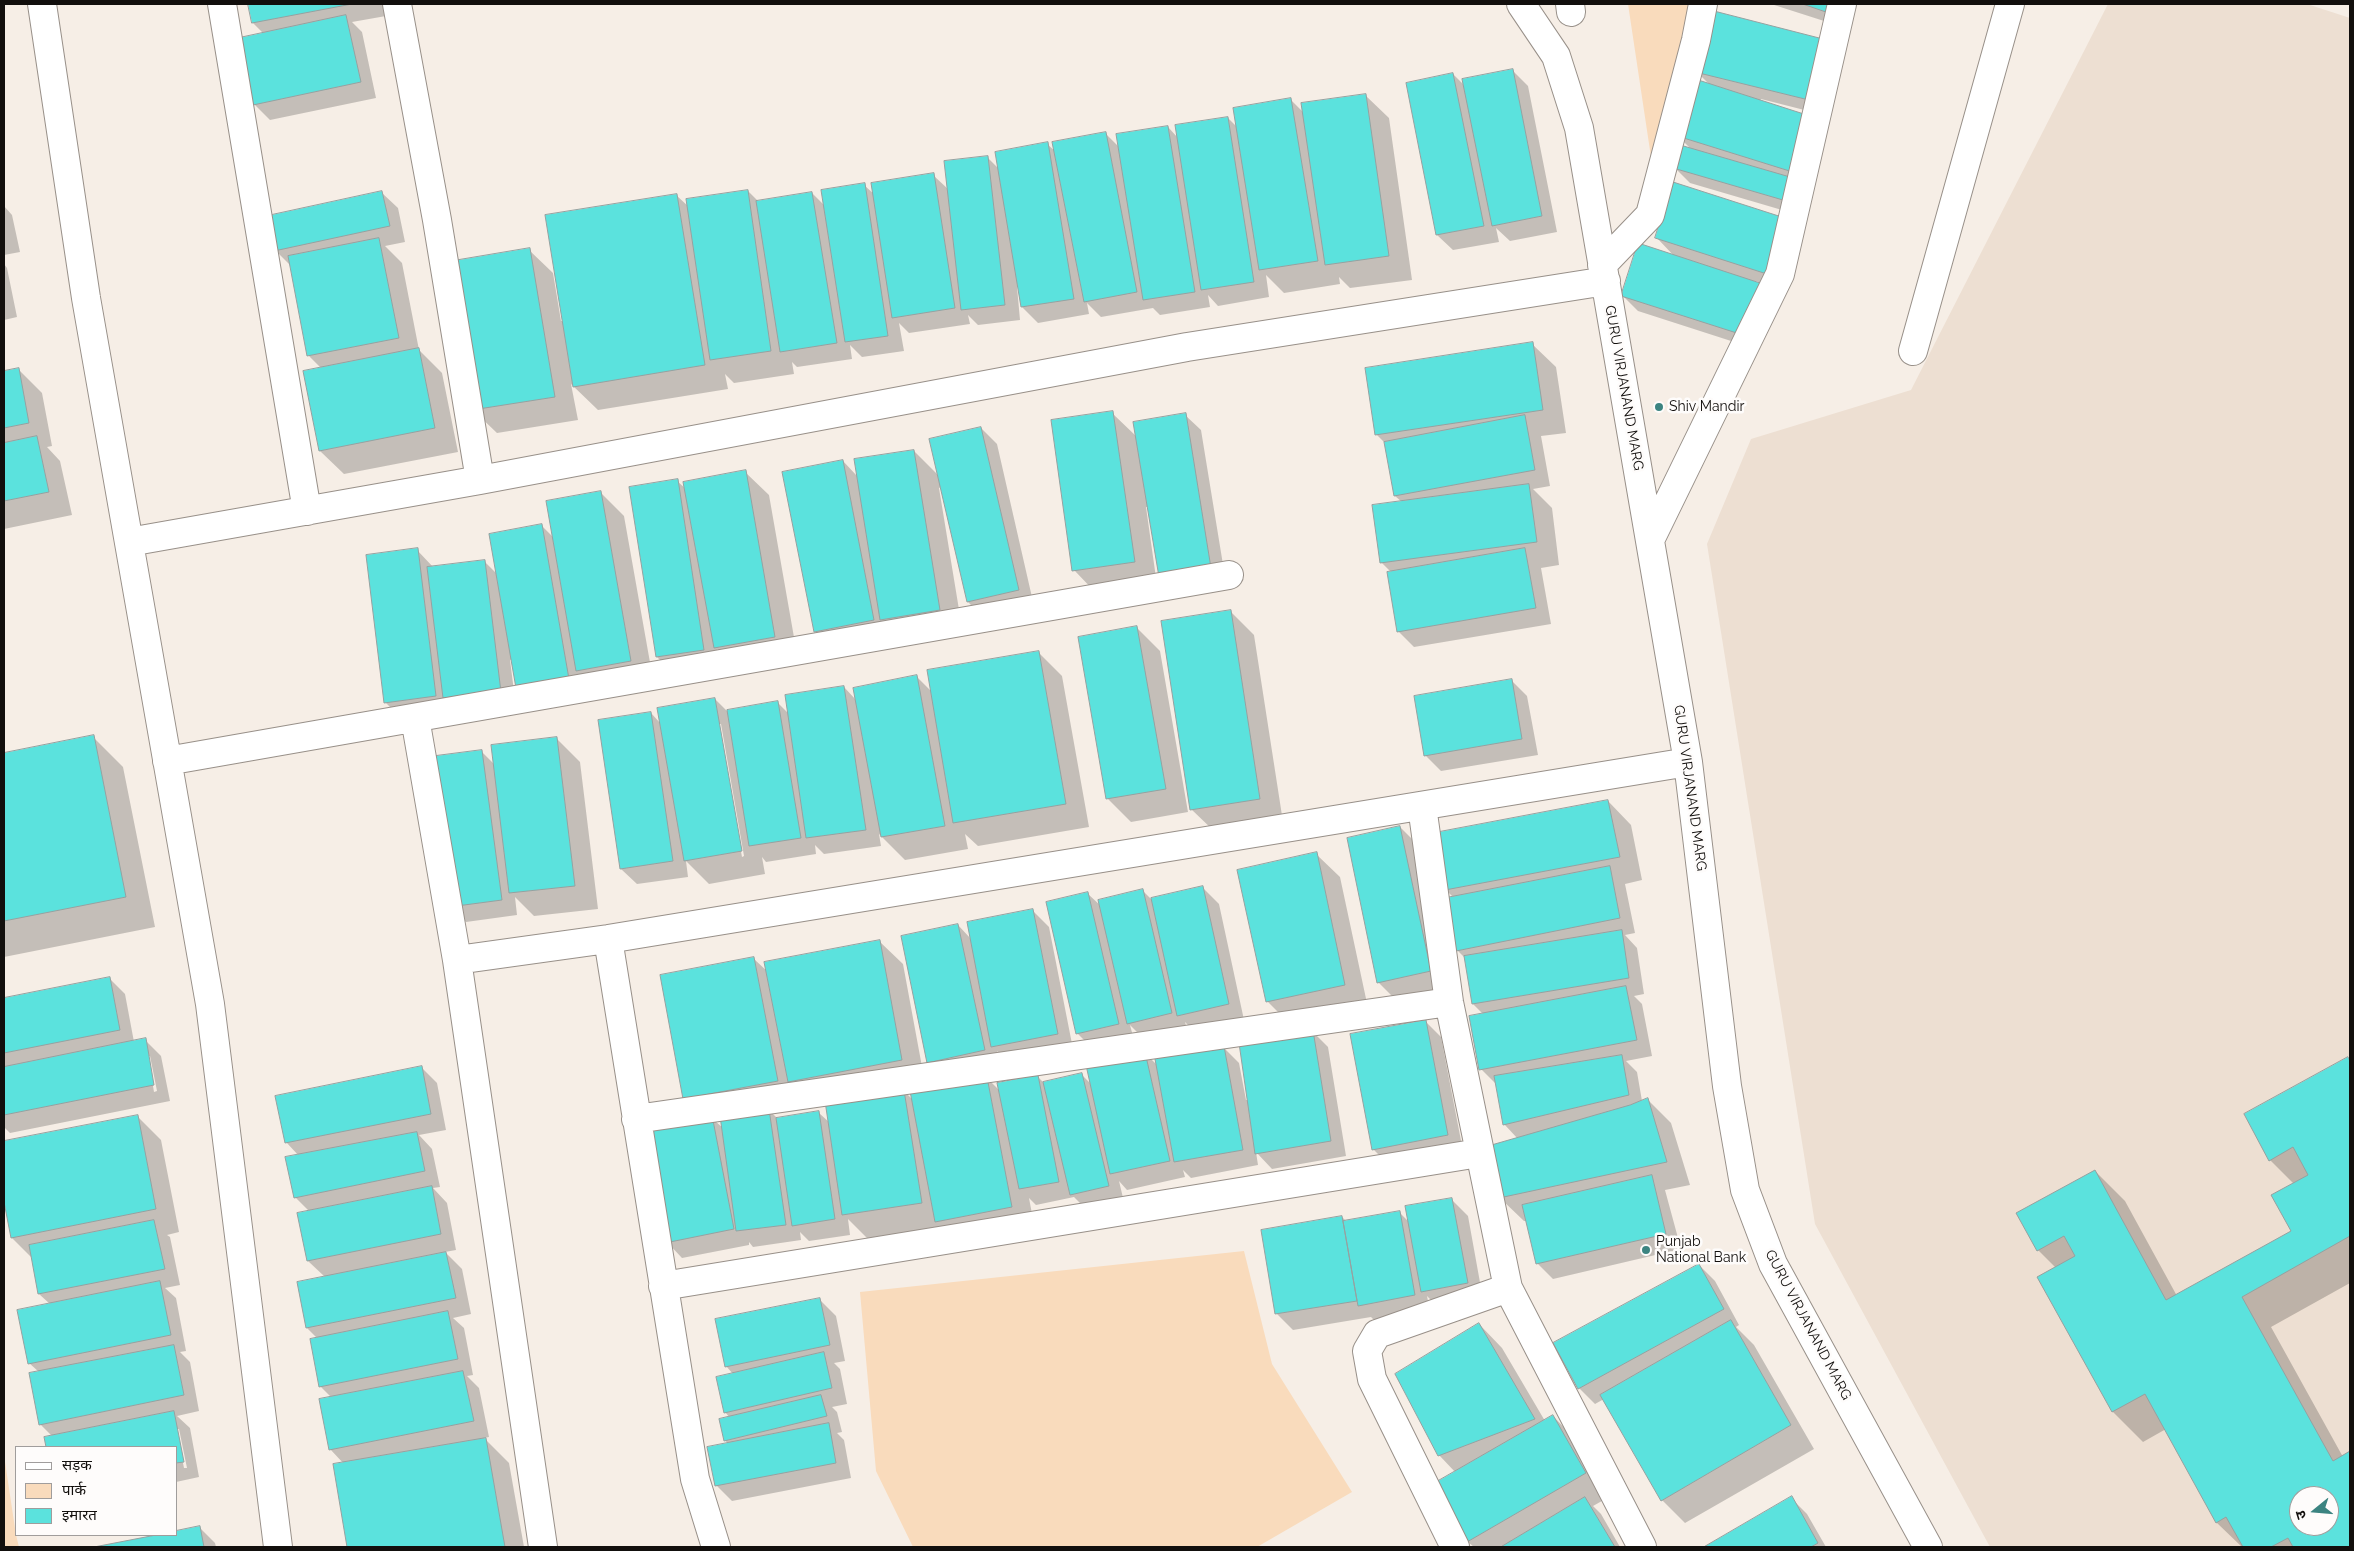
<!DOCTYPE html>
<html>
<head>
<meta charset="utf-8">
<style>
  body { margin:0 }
  #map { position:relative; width:2354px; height:1551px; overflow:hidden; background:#f6eee6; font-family:Raleway,"Noto Sans Devanagari",sans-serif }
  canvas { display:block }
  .frame { position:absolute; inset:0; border:5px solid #120f0d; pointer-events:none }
  .legend { position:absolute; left:15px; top:1446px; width:162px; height:90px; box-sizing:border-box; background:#fefcfb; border:1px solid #a09d9c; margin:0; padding:6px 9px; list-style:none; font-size:15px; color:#120f0d }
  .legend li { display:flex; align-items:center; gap:10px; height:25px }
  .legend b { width:25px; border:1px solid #a09d9c }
  .north { position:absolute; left:2289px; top:1486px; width:50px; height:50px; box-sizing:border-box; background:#fefcfb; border:1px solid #a09d9c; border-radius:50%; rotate:253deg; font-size:14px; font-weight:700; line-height:20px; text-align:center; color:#120f0d }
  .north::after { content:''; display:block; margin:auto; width:18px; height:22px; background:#3c8481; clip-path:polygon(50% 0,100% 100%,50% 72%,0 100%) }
</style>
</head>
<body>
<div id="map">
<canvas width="2354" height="1551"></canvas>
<div class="frame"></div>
<ul class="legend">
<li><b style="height:6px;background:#fff"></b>सड़क</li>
<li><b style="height:14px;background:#f9dbbc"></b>पार्क</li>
<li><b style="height:14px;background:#5be2dd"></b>इमारत</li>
</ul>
<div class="north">उ</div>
</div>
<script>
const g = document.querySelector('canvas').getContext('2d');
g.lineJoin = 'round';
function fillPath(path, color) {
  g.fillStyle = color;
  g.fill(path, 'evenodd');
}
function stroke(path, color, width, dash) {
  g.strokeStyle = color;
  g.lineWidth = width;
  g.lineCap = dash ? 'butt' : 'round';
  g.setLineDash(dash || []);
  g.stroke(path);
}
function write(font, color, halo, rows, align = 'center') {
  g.font = font + ' Raleway,sans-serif';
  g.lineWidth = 5;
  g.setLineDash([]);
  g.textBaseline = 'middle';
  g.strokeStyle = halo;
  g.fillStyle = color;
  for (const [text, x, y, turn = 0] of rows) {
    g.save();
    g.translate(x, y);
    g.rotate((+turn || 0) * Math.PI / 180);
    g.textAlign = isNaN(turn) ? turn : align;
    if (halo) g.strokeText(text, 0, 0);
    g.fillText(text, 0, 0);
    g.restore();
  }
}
const built = new Path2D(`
  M2108,4H2307L2350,18V1547H1990L1815,1224L1707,544L1751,439L1911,390ZM2299,1496H2329V1526H2299Z`);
const green = new Path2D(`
  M1628,4H1689L1654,177Z
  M1244,1251L1272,1364L1352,1492L1257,1547H913L876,1471L860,1292Z
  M4,1455L16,1535L19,1547H4Z`);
const shadow = new Path2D(`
  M249,4H383L386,16L352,22L362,32L376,98L270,120L254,104L264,34L253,23Z
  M1771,4H1857L1849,29Z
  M1711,12L1828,116L1761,99L1760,101L1810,117L1799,215L1690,183L1674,167L1691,149L1676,134L1710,85L1696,71Z
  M1512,70L1528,86L1557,232L1510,241L1496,228L1499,242L1453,250L1437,235L1453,74L1465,86Z
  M1365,95L1389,118L1412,280L1350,288L1339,277L1340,284L1284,293L1266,275L1269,297L1218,306L1208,295L1210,307L1160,315L1153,308L1101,317L1087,303L1089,314L1038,323L1022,307L1019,287H1017L1020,320L978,325L968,315L970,324L909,333L899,323L904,351L862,357L850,345L852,359L797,367L792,362L794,374L734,383L725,374L728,389L598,410L571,384L578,420L497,433L473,410L529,250L553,273L561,321H563L676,195L689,207L748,191L759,202L812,193L825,206L864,185L875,195L933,175L949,190L987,157L999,169L1047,144L1056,152L1105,133L1119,147L1168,127L1178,138L1228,118L1238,128L1291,100L1304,113Z
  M382,193L398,208L405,242L385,246L402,263L419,350L442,373L458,452L344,474L320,451L305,372L322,369L309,356L291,266L275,250Z
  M4,206L12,215L20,252L4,255Z
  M1787,220L1803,236L1786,290L1755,281L1775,300L1759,350L1638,311L1623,296L1675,257L1657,238Z
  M4,264L7,268L17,317L4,320Z
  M1532,344L1556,367L1566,433L1541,436L1550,486L1533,489L1552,508L1559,565L1541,568L1551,624L1414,647L1398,631L1391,572L1381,562L1402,502L1395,496L1385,443L1376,434Z
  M18,369L42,393L52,446L47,447L60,461L72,515L4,529V372Z
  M1112,413L1137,437L1185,415L1201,430L1226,583L1149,507H1146L1157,585L1097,594L1074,570Z
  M981,428L997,444L1034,606L984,618L968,602L941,487L939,488L963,634L838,655L815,631L843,461L857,476L914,451L939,476Z
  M745,472L769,495L798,660L738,671L717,649L719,666L673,673L657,657L677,481L686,489Z
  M600,492L624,516L654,685L600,694L581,674L584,695L512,659L510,660L516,707L401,718L385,702L417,550L434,568L485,562L498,575L542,526L554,538Z
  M1230,611L1254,635L1283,822L1215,832L1191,809Z
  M1137,628L1160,651L1188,812L1131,822L1107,798Z
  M1039,653L1062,676L1089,827L978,846L965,834L968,849L905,860L879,834L881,846L824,854L815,845L816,854L766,862L762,857L765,874L709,884L686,861L688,877L637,884L621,869L651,713L661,724L715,699L727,711L778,703L790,715L844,687L856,700L917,677L932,692ZM718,724H721L744,856L742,857Z
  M1511,680L1527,696L1538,755L1441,771L1425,755Z
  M93,737L123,767L155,927L4,957V754Z
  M557,739L580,762L598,909L534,916L515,897L517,915L466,922L450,906L482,752L495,765Z
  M1608,801L1631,825L1642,880L1625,884L1635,933L1625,935L1637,948L1644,994L1634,996L1642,1004L1652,1056L1626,1061L1637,1072L1642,1101L1647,1099L1671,1123L1690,1185L1665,1190L1681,1249L1553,1279L1537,1263L1527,1221H1524L1500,1198L1518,1139L1504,1124L1497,1085L1481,1069L1484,1015L1473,1004L1466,959L1458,951L1454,898L1446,890Z
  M1400,827L1416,843L1446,987L1394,998L1378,982Z
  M1316,854L1340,877L1368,1008L1291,1025L1267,1001Z
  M1203,888L1219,904L1244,1020L1194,1031L1185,1022L1187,1029L1144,1039L1130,1025L1134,1040L1093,1049L1077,1033L1088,894L1101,906L1143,891L1151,899Z
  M1033,911L1049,927L1073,1049L1008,1062L997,1051L1000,1066L944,1078L928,1062L958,925L971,939Z
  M879,941L903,964L925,1083L904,1091L913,1100L987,1078L1000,1091L1037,1076L1044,1083L1082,1075L1091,1084L1145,1053L1158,1066L1223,1047L1239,1063L1246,1100H1249L1312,1031L1328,1047L1346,1156L1272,1169L1256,1152L1258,1165L1191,1178L1183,1170L1185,1177L1127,1190L1119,1181L1124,1202L1087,1210L1074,1197L1036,1205L1029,1198L1035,1230L960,1244L942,1227L867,1238L848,1219L850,1235L809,1241L800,1232L801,1240L753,1247L749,1242V1245L682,1258L667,1242L685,1098L754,959L768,972ZM826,1102L830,1123L819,1113L778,1119L769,1110ZM722,1119L723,1128L715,1121Z
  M109,978L125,994L134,1042L145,1040L161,1056L170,1101L10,1133L4,1127V999ZM148,1056H150L157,1091L154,1092Z
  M1425,1021L1441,1037L1463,1151L1389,1165L1373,1149Z
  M2348,1059L2350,1061V1283L2271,1327L2343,1457L2350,1453V1547H2242L2217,1523L2166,1429L2143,1442L2113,1412L2039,1278L2056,1268L2038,1250L2095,1171L2125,1201L2177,1296L2292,1232L2294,1184L2270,1160ZM2299,1496H2329V1526H2299Z
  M421,1067L437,1083L446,1130L419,1135L432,1149L440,1187L433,1188L447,1203L456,1250L445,1252L462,1269L471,1314L453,1318L464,1328L473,1375L467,1376L479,1388L489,1437L484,1438L509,1463L524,1547H348L334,1466L344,1464L330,1449L332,1398L320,1386L318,1339L307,1328L298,1283L325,1277L308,1261L309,1211L295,1197L299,1156L286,1142Z
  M137,1116L161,1140L179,1232L167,1235L170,1237L180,1285L165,1288L176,1298L186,1351L180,1352L190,1362L199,1411L177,1416L190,1428L199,1477L176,1482V1447H48L46,1438L52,1436L40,1424L39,1372L29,1363L50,1304L39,1294L32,1258L12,1238L4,1196V1142ZM176,1429H179L187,1468H184Z
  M1452,1200L1468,1216L1483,1299L1438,1307L1427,1296L1430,1311L1375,1321L1371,1317L1293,1330L1277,1314L1263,1231L1342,1217L1346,1221L1399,1212L1410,1223Z
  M1699,1265L1715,1281L1739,1325L1736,1327L1754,1345L1814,1449L1685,1523L1662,1500L1604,1399L1595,1404L1579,1388Z
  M820,1300L836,1316L845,1361L834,1363L840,1369L847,1404L832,1407L837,1412L842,1432L837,1433L844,1440L851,1478L732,1501L716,1485L728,1444L725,1440L730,1418L725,1412L733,1374L726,1366Z
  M1479,1324L1502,1348L1545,1421L1553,1416L1576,1440L1609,1497L1593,1506L1601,1514L1620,1547H1474L1468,1542L1435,1485L1456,1473L1439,1455Z
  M1791,1498L1807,1514L1826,1547H1707Z
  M199,1527L215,1543L216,1547H100L162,1535H176Z`);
const building = new Path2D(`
  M248,4H352L252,23Z
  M1803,4H1836L1833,14Z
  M1710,10L1827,40L1813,101L1695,72Z
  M346,15L361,82L253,105L239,38Z
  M1513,69L1542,216L1492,226L1462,79Z
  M1453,73L1484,226L1436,235L1406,83Z
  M1692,78L1810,116L1796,173L1674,135Z
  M1366,94L1389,256L1325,265L1301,103Z
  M1291,98L1318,261L1259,270L1233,108Z
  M1228,117L1254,282L1201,290L1175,125Z
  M1168,126L1195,292L1143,300L1116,134Z
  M1106,132L1137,292L1084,302L1052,142Z
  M1048,142L1074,299L1021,307L995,152Z
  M1680,145L1790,177L1783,200L1673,168Z
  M988,156L1005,305L961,310L944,161Z
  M934,173L955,308L892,318L871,183Z
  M1673,182L1788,219L1770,275L1655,238Z
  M865,183L888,336L845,342L821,190Z
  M748,190L771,351L710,360L686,199Z
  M382,191L390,226L274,251L267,216Z
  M812,192L837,343L780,352L756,201Z
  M677,194L705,365L573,387L545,215Z
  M379,238L399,338L307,356L288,256Z
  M1638,243L1760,283L1743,335L1621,296Z
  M530,248L555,397L472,410L447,262Z
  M1533,342L1543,410L1375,435L1365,368Z
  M419,348L435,428L319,451L303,371Z
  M19,368L29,423L4,428V371Z
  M1113,411L1135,562L1072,571L1051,420Z
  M1186,413L1211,568L1159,577L1133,422Z
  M1525,415L1535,470L1394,496L1384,442Z
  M981,427L1019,590L967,602L929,439Z
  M37,436L49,492L4,501V443Z
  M914,450L940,610L880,620L854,459Z
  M843,460L874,620L814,632L782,472Z
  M746,470L775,637L714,648L683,482Z
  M678,479L704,650L656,657L629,487Z
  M1529,484L1537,542L1380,563L1372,505Z
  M601,491L631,661L576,671L546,501Z
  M542,524L569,679L516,688L489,534Z
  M418,548L436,696L384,703L366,555Z
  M1525,548L1536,608L1397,632L1387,572Z
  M485,560L501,692L443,698L427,567Z
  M1231,610L1260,799L1190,810L1161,621Z
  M1137,626L1166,789L1106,799L1078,637Z
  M1039,651L1066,804L953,823L927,670Z
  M917,675L945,826L881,837L853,688Z
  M1512,679L1522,739L1424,756L1414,696Z
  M844,686L866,830L806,838L785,695Z
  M715,698L742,851L684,861L657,708Z
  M778,701L801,838L749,846L727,710Z
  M651,712L673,861L620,869L598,720Z
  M94,735L126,897L4,921V753Z
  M557,737L575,886L509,893L491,745Z
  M482,750L502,900L449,907L428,757Z
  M1608,800L1620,857L1445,890L1434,833Z
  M1400,826L1431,971L1377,983L1347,838Z
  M1317,852L1345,985L1266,1002L1237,870Z
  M1610,866L1620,918L1456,951L1446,898Z
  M1203,886L1229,1004L1177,1016L1151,898Z
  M1143,889L1172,1013L1127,1024L1098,900Z
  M1088,892L1119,1024L1076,1034L1046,902Z
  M1033,909L1058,1034L991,1047L967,922Z
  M958,924L985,1050L927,1063L901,936Z
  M1622,930L1629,978L1472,1004L1464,956Z
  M880,940L902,1060L788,1082L764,962Z
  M754,957L778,1081L683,1099L660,975Z
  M110,977L120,1030L4,1053V998Z
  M1626,986L1637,1040L1479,1070L1469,1016Z
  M1426,1020L1448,1135L1372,1150L1350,1034Z
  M1313,1030L1331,1141L1255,1154L1239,1043Z
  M146,1038L154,1085L4,1115V1067Z
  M1224,1046L1243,1150L1174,1162L1155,1059Z
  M1145,1052L1170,1161L1110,1174L1086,1065Z
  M1622,1055L1629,1095L1503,1125L1494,1076Z
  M2348,1057L2350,1061V1236L2242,1297L2333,1461L2350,1451V1547H2293L2288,1538L2271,1547H2243L2226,1517L2216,1523L2145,1394L2112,1412L2037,1277L2075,1256L2064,1236L2037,1251L2016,1213L2095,1170L2166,1300L2291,1231L2271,1195L2308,1175L2293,1147L2269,1161L2244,1114ZM2299,1496H2329V1526H2299Z
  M422,1066L431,1114L285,1143L275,1096Z
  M1082,1073L1109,1186L1070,1195L1043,1082Z
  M1038,1075L1059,1182L1019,1189L997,1083Z
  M987,1077L1012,1207L935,1222L910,1091Z
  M904,1090L922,1203L842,1215L825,1101Z
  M1648,1098L1667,1162L1499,1198L1488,1146L1630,1105Z
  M769,1109L786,1225L736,1231L720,1116Z
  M819,1111L835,1219L792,1226L776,1118Z
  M138,1115L156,1209L11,1238L4,1202V1141Z
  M712,1115L734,1229L665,1243L643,1128Z
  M417,1132L425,1171L294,1198L285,1157Z
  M1652,1175L1666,1234L1536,1264L1522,1205Z
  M432,1186L441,1234L307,1261L297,1213Z
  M1452,1198L1468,1283L1421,1292L1405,1206Z
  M1400,1211L1415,1295L1358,1306L1343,1221Z
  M1342,1216L1357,1301L1275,1314L1261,1230Z
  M154,1220L165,1269L38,1294L29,1245Z
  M446,1252L456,1298L306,1328L297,1282Z
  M1699,1264L1724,1309L1578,1389L1553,1343Z
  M160,1281L171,1335L28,1364L17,1310Z
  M820,1298L830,1345L725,1367L715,1319Z
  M448,1311L458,1359L319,1387L310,1339Z
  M1731,1320L1791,1425L1661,1501L1600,1395Z
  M1479,1323L1535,1419L1438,1456L1395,1374Z
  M174,1345L184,1395L39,1425L29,1373Z
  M824,1352L832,1388L724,1413L716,1377Z
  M463,1371L474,1421L329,1450L319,1399Z
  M821,1395L827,1416L724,1441L719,1419Z
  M174,1411L184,1462L176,1463V1447H46L44,1437Z
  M1553,1415L1586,1473L1467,1542L1433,1484Z
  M829,1423L836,1463L715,1486L707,1447Z
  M486,1438L505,1547H347L333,1464Z
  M1792,1496L1818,1543L1811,1547H1704Z
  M1585,1497L1615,1547H1501Z
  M200,1526L204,1547H94L156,1535H176V1531Z`);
const street = new Path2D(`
  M42,4L86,298L210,1004L278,1547
  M222,4L307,511
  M397,4L437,220L480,480
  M1521,4L1556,56L1579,128L1688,762L1727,1086L1745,1190L1773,1264L1928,1547
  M1570,4L1571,12
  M1602,265L1650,215L1696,40L1703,4
  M1913,351L2010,4
  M1650,540L1780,274L1842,4
  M129,542L480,480L1187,347L1606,281
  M415,718L457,960L543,1547
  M167,761L1229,575
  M1422,806L1449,1002L1508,1288L1642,1547
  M608,939L695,1479L716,1547
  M457,960L608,939L1688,762
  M636,1119L1449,1002
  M663,1286L1479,1153
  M1455,1547L1372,1379L1367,1351L1377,1334L1508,1288`);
const markers = [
  [1659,407,5,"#3c8481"],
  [1646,1250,5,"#3c8481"]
];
const streetNames = [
  ["GURU VIRJANAND MARG",1624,388,80],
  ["GURU VIRJANAND MARG",1690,788,82],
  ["GURU VIRJANAND MARG",1808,1325,62]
];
const poiNames = [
  ["Shiv Mandir",1669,407],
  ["Punjab",1656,1242],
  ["National Bank",1656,1258]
];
fillPath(built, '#eddfd2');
fillPath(green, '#f9dbbc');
fillPath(shadow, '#0003');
fillPath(building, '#5be2dd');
stroke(building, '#95a1a0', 1);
stroke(street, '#989089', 30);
stroke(street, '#fff', 28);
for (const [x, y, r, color] of markers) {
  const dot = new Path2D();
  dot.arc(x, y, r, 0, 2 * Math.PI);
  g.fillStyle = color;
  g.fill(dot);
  stroke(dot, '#fefcfb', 2);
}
write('14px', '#120f0d', '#fefcfb', streetNames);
write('14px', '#120f0d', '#fefcfb', poiNames, 'left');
</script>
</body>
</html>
